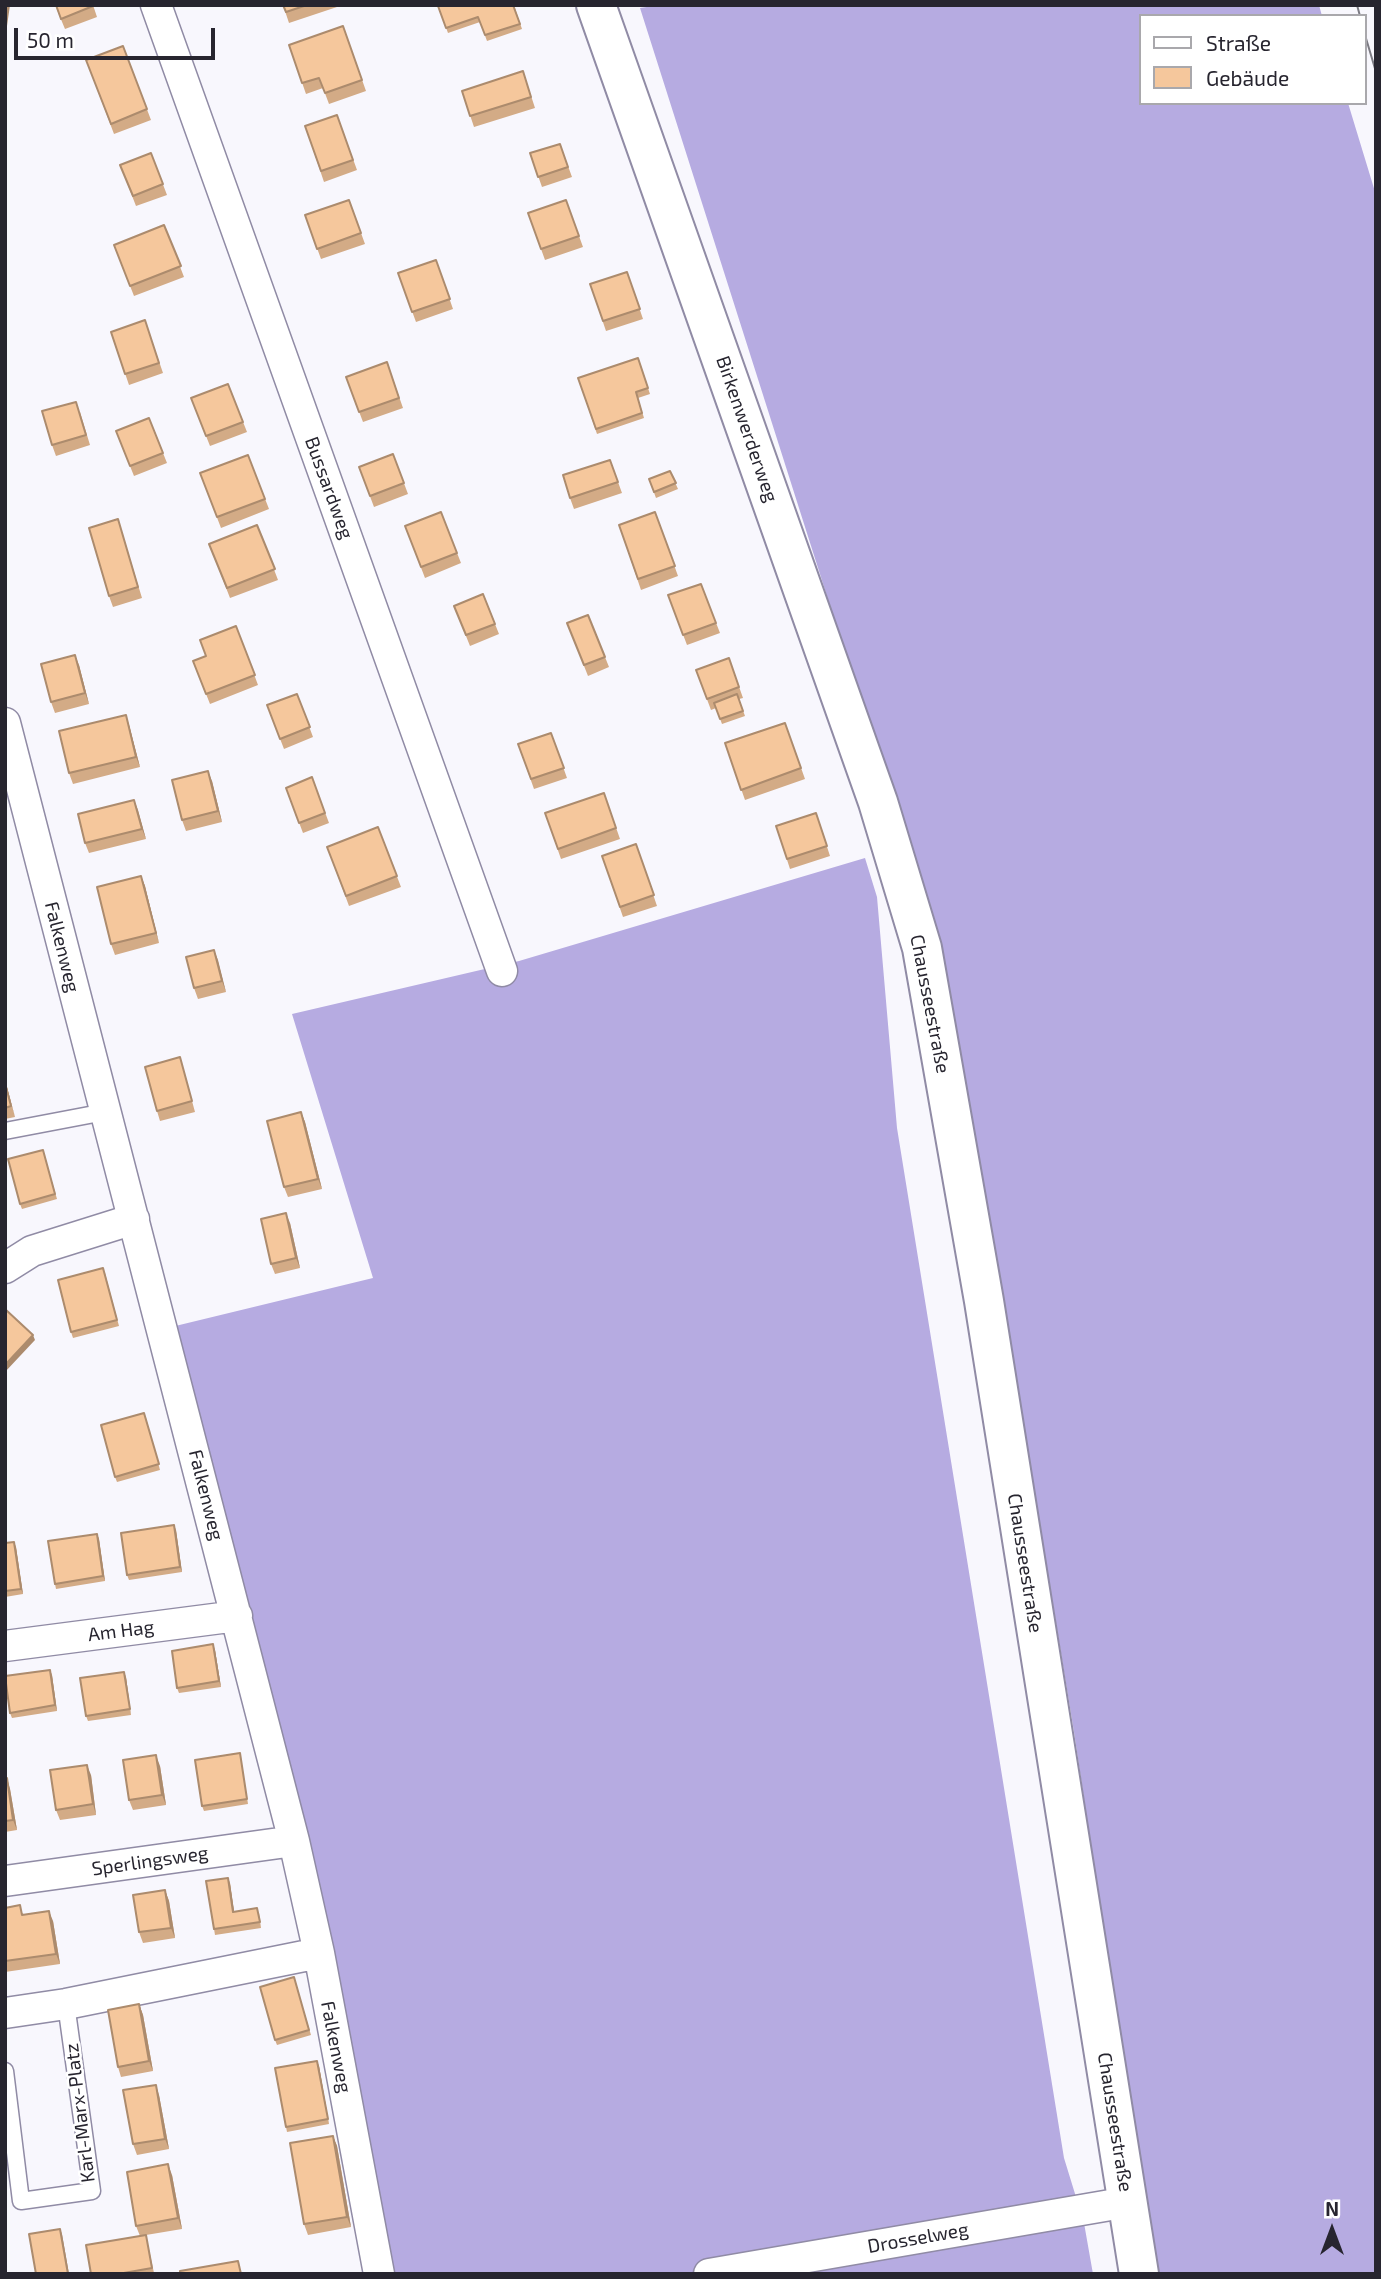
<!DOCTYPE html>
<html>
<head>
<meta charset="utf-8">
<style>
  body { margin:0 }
  #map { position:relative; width:1381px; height:2279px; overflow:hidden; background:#f8f7fd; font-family:"Exo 2",sans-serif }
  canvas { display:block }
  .frame { position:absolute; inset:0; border:7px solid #27252f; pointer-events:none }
  .legend { position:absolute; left:1139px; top:14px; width:228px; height:91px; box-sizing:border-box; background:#fff; border:2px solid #a9a8ac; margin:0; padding:9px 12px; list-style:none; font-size:21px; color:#27252f }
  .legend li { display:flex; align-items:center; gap:14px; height:35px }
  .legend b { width:35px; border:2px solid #a9a8ac }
  .north { position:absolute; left:1297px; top:2195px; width:70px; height:70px; -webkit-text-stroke:5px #fff; paint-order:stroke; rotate:0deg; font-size:19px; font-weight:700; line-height:28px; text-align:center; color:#27252f }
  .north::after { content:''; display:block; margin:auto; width:24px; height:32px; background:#27252f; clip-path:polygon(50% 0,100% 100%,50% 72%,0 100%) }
  .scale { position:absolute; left:14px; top:28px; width:201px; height:32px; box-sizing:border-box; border:4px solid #27252f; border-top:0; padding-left:9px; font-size:21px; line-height:24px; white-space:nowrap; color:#27252f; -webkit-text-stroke:5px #fff; paint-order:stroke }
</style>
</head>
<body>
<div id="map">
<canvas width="1381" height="2279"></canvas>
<div class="frame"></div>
<ul class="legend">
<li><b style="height:9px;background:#fff"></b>Straße</li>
<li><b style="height:19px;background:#f5c79c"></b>Gebäude</li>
</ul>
<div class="north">N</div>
<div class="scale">50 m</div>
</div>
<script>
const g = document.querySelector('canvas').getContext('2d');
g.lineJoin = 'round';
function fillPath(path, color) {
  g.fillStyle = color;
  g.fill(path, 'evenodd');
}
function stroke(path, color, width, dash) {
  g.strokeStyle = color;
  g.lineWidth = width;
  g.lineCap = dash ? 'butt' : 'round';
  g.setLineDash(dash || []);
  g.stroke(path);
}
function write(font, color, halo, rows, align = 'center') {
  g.font = font + ' "Exo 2",sans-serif';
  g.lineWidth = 5;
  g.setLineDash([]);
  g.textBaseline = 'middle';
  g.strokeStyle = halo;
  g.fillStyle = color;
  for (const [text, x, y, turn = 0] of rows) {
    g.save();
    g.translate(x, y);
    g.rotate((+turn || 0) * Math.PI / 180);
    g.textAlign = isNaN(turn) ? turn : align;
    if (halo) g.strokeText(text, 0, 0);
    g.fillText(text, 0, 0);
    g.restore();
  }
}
const forest = new Path2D(`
  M660,5H1319L1322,16H1141V103H1348L1376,195V2274H1155L1074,1732L1002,1296L936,939L640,8Z
  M865,858L877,897L897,1128L1064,2158L1084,2223L1093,2274H379L163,1329L373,1278L292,1014L519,961Z`);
const lane = new Path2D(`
  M5,1131L105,1112
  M5,2071L21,2201L92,2191L66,2004`);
const street = new Path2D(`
  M156,5L502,971
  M5,723L294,1841L319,1953L379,2274
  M5,1268L32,1251L134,1219
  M5,1646L237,1616
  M5,1881L294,1841
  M5,2013L66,2004L319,1953
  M709,2274L1128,2202`);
const secondary = new Path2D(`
  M596,5L878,802L922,948L984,1301L1139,2274`);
const tram = new Path2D(`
  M1357,5L1360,16
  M1375,5L1376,9
  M1365,35L1376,72`);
const wall = new Path2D(`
  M55,5H93L97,17L65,29Z
  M283,5H336L337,7L289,23Z
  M514,5L522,29L487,41L480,22L448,33L438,6Z
  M343,26L366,91L329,104L323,88L306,94L289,45Z
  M123,46L151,120L114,134L86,60Z
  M523,71L535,108L474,127L462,91Z
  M337,115L357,170L324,182L305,126Z
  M560,144L572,177L542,187L530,153Z
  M151,153L167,195L136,206L120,165Z
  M349,200L365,244L321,259L305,215Z
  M566,200L583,247L545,260L528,213Z
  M164,225L184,277L134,296L114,245Z
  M436,260L453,309L416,322L398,273Z
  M627,272L643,319L606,331L590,284Z
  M145,320L163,373L129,385L111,332Z
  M638,358L650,394L638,398L644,418L597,434L578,378Z
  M387,362L403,408L363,422L346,377Z
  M228,384L247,432L210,446L191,398Z
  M80,412L90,445L56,456L52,445Z
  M149,418L167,463L134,476L116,431Z
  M393,454L408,494L374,507L359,467Z
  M248,455L269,509L221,528L200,473Z
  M610,460L622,493L574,509L570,498Z
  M670,471L678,489L656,498L649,479Z
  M441,512L461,563L425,578L405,526Z
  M655,512L678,576L641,590L619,525Z
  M118,519L142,598L113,607L109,596Z
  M257,525L278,580L230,598L209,544Z
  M701,584L720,633L687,645L668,595Z
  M454,606L495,624L499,634L470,646Z
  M567,623L605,657L609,667L588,676Z
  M236,626L258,685L210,704L193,661L206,657Z
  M729,658L743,698L739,699L745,716L722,724L716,708L711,710L696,670Z
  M79,665L89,704L55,713L51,702Z
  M297,694L313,737L284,749L267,705Z
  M785,723L805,779L745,800L725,743Z
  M129,725L140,767L73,784L69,773Z
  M551,733L567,778L534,789L518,744Z
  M312,777L329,823L303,833L286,788Z
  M212,781L222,822L186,831L182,820Z
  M604,793L620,839L561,859L545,813Z
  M134,800L146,839L89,853L85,843Z
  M816,813L830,856L790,869L776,826Z
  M378,827L401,887L349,906L327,847Z
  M636,844L657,906L623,917L602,856Z
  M141,876L145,886L159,943L115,955L111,944Z
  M214,950L226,992L198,999L194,988Z
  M180,1057L195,1112L160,1121L157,1111Z
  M5,1080L15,1117L5,1119Z
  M301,1112L305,1122L322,1189L288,1197L284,1187Z
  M43,1150L57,1199L22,1209L20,1204Z
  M290,1223L300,1268L275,1274L271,1264Z
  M105,1273L119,1326L73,1338L71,1332Z
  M146,1418L160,1470L117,1482L115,1477Z
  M176,1530L182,1572L129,1580L127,1575Z
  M97,1534L99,1539L105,1581L56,1589L55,1584Z
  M5,1543L16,1547L23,1594L5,1597Z
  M215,1650L221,1687L179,1693L177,1688Z
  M52,1675L57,1711L12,1718L10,1713Z
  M126,1677L131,1715L88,1721L86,1716Z
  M240,1753L241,1758L248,1804L204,1811L202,1806Z
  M160,1766L166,1805L133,1810L129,1800Z
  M91,1775L96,1815L60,1820L56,1810Z
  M5,1779L10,1789L17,1830L5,1832Z
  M230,1883L234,1912L259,1913L261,1928L215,1935L214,1929Z
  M165,1890L169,1901L175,1938L143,1943L139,1932Z
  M5,1908L24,1914L53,1921L60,1964L5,1972Z
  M294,1977L311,2035L277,2045L275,2040Z
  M139,2004L143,2015L153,2071L121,2077L118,2067Z
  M319,2066L329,2124L287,2132L286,2127Z
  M159,2095L169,2149L137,2155L133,2144Z
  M333,2136L337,2146L351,2227L308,2235L304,2224Z
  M172,2175L182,2229L146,2235L154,2273L91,2274L140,2236L136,2226Z`);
const shadedWall = new Path2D(`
  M7,5H10L6,33L5,18Z
  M75,655L79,665L89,704L85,693Z
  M126,715L129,725L140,767L136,757Z
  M208,771L212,781L222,822L218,811Z
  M134,800L138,810L146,839L142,829Z
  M141,876L145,886L159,943L156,933Z
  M214,950L218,960L226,992L222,981Z
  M5,1080L15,1117L5,1083Z
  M301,1112L305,1122L322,1189L318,1179Z
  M286,1213L290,1223L300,1268L296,1258Z
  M33,1335L35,1340L5,1372V1365Z
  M174,1525L176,1530L182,1572L180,1567Z
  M97,1534L99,1539L105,1581L103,1576Z
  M14,1542L16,1547L23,1594L21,1589Z
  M213,1644L215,1650L221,1687L219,1681Z
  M50,1670L52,1675L57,1711L55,1705Z
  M124,1672L126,1677L131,1715L130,1709Z
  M156,1755L160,1766L166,1805L162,1795Z
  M87,1765L91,1775L96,1815L93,1804Z
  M7,1778L10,1789L17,1830L13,1820Z
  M228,1878L230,1883L235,1917L233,1912Z
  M165,1890L169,1901L175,1938L171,1928Z
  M49,1911L53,1921L60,1964L56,1954Z
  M139,2004L143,2015L153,2071L149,2061Z
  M317,2061L319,2066L329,2124L328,2119Z
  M156,2085L159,2095L169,2149L165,2139Z
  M333,2136L337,2146L351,2227L347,2217Z
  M168,2164L172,2175L182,2229L178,2218Z
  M60,2229L62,2234L69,2274H68Z`);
const building = new Path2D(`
  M56,5H93V6L61,19Z
  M283,5H307L286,12Z
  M440,5H513L520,24L485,35L478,17L446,28L438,6Z
  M343,26L362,80L325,93L319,78L302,83L289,45Z
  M123,46L147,109L111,124L86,60Z
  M523,71L531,97L470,116L462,91Z
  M337,115L353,160L321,171L305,126Z
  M560,144L568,167L538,177L530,153Z
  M151,153L163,184L133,196L120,165Z
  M349,200L361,233L317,249L305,215Z
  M566,200L579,236L541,249L528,213Z
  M164,225L181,266L130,286L114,245Z
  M436,260L450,299L412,312L398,273Z
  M627,272L640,309L603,321L590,284Z
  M145,320L159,363L125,374L111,332Z
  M638,358L648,388L636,392L642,413L596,429L578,378Z
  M387,362L399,398L359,412L346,377Z
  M228,384L243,422L206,436L191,398Z
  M76,402L86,435L52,445L42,411Z
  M149,418L163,453L130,466L116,431Z
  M393,454L404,483L370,496L359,467Z
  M248,455L265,499L217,517L200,473Z
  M610,460L618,482L570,498L563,475Z
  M670,471L676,483L654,492L649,479Z
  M441,512L457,553L421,567L405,526Z
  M655,512L675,566L638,579L619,525Z
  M118,519L138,587L109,596L89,528Z
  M257,525L275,569L227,588L209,544Z
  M701,584L716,623L683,635L668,595Z
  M483,594L495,624L466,635L454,606Z
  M588,615L605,657L584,665L567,623Z
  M236,626L255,675L206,694L193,661L206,656L200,640Z
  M75,655L85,693L51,702L41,664Z
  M729,658L739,687L707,699L696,670Z
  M297,694L310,727L280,739L267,705Z
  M737,694L743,711L720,719L714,703Z
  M126,715L136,757L69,773L59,731Z
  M785,723L801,768L741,790L725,743Z
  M551,733L564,768L531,779L518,744Z
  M208,771L218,811L182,820L172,780Z
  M312,777L325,813L299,823L286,788Z
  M604,793L616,828L558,849L545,813Z
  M134,800L142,829L85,843L78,814Z
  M816,813L827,846L787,859L776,826Z
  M378,827L397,876L346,896L327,847Z
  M636,844L654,895L620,907L602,856Z
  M141,876L156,933L111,944L97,887Z
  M214,950L222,981L194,988L186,957Z
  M180,1057L192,1101L157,1111L145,1067Z
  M5,1083L11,1106L5,1108Z
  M301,1112L318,1179L284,1187L267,1121Z
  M43,1150L55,1194L20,1204L8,1159Z
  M286,1213L296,1258L271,1264L261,1219Z
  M103,1268L117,1320L71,1332L58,1280Z
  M5,1309L33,1335L5,1365Z
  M144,1413L159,1464L115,1477L101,1425Z
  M174,1525L180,1567L127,1575L121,1533Z
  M97,1534L103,1576L55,1584L48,1541Z
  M14,1542L21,1589L5,1591V1543Z
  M213,1644L219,1681L177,1688L172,1651Z
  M50,1670L55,1705L10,1713L5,1676Z
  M124,1672L130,1709L86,1716L80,1678Z
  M240,1753L247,1799L202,1806L195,1760Z
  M156,1755L162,1795L129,1800L123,1760Z
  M87,1765L93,1804L56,1810L50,1770Z
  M7,1778L13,1820L5,1821V1779Z
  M228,1878L233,1912L257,1908L260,1922L214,1929L206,1881Z
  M165,1890L171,1928L139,1932L133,1895Z
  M20,1905L22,1915L49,1911L56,1954L5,1961V1908Z
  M294,1977L309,2030L275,2040L260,1987Z
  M139,2004L149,2061L118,2067L108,2010Z
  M317,2061L328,2119L286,2127L275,2068Z
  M156,2085L165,2139L133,2144L123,2090Z
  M333,2136L347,2217L304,2224L290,2143Z
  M168,2164L178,2218L136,2226L127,2172Z
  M60,2229L68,2274H36L29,2234Z
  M146,2235L152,2268L118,2274H91L86,2245Z
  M238,2261L241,2274H180V2271Z`);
const streetNames = [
  ["Birkenwerderweg",747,429,71],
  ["Bussardweg",329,488,70],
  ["Falkenweg",62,947,76],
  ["Chausseestraße",930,1004,79],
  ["Falkenweg",206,1495,76],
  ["Chausseestraße",1025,1563,81],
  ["Am Hag",121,1631,-7],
  ["Sperlingsweg",150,1861,-8],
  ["Falkenweg",336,2047,79],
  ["Karl-Marx-Platz",80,2113,-97],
  ["Chausseestraße",1115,2122,81],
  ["Drosselweg",918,2238,-10]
];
fillPath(forest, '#b6abe1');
stroke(lane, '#908ba5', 19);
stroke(street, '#908ba5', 33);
stroke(secondary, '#908ba5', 42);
stroke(lane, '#fff', 16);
stroke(street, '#fff', 30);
stroke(secondary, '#fff', 38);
stroke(tram, '#7c7b83', 2);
fillPath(wall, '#d3ab86');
fillPath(shadedWall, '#ac8b6d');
fillPath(building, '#f5c79c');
stroke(building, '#ac8b6d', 2);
write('19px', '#27252f', '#fff', streetNames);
</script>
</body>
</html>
